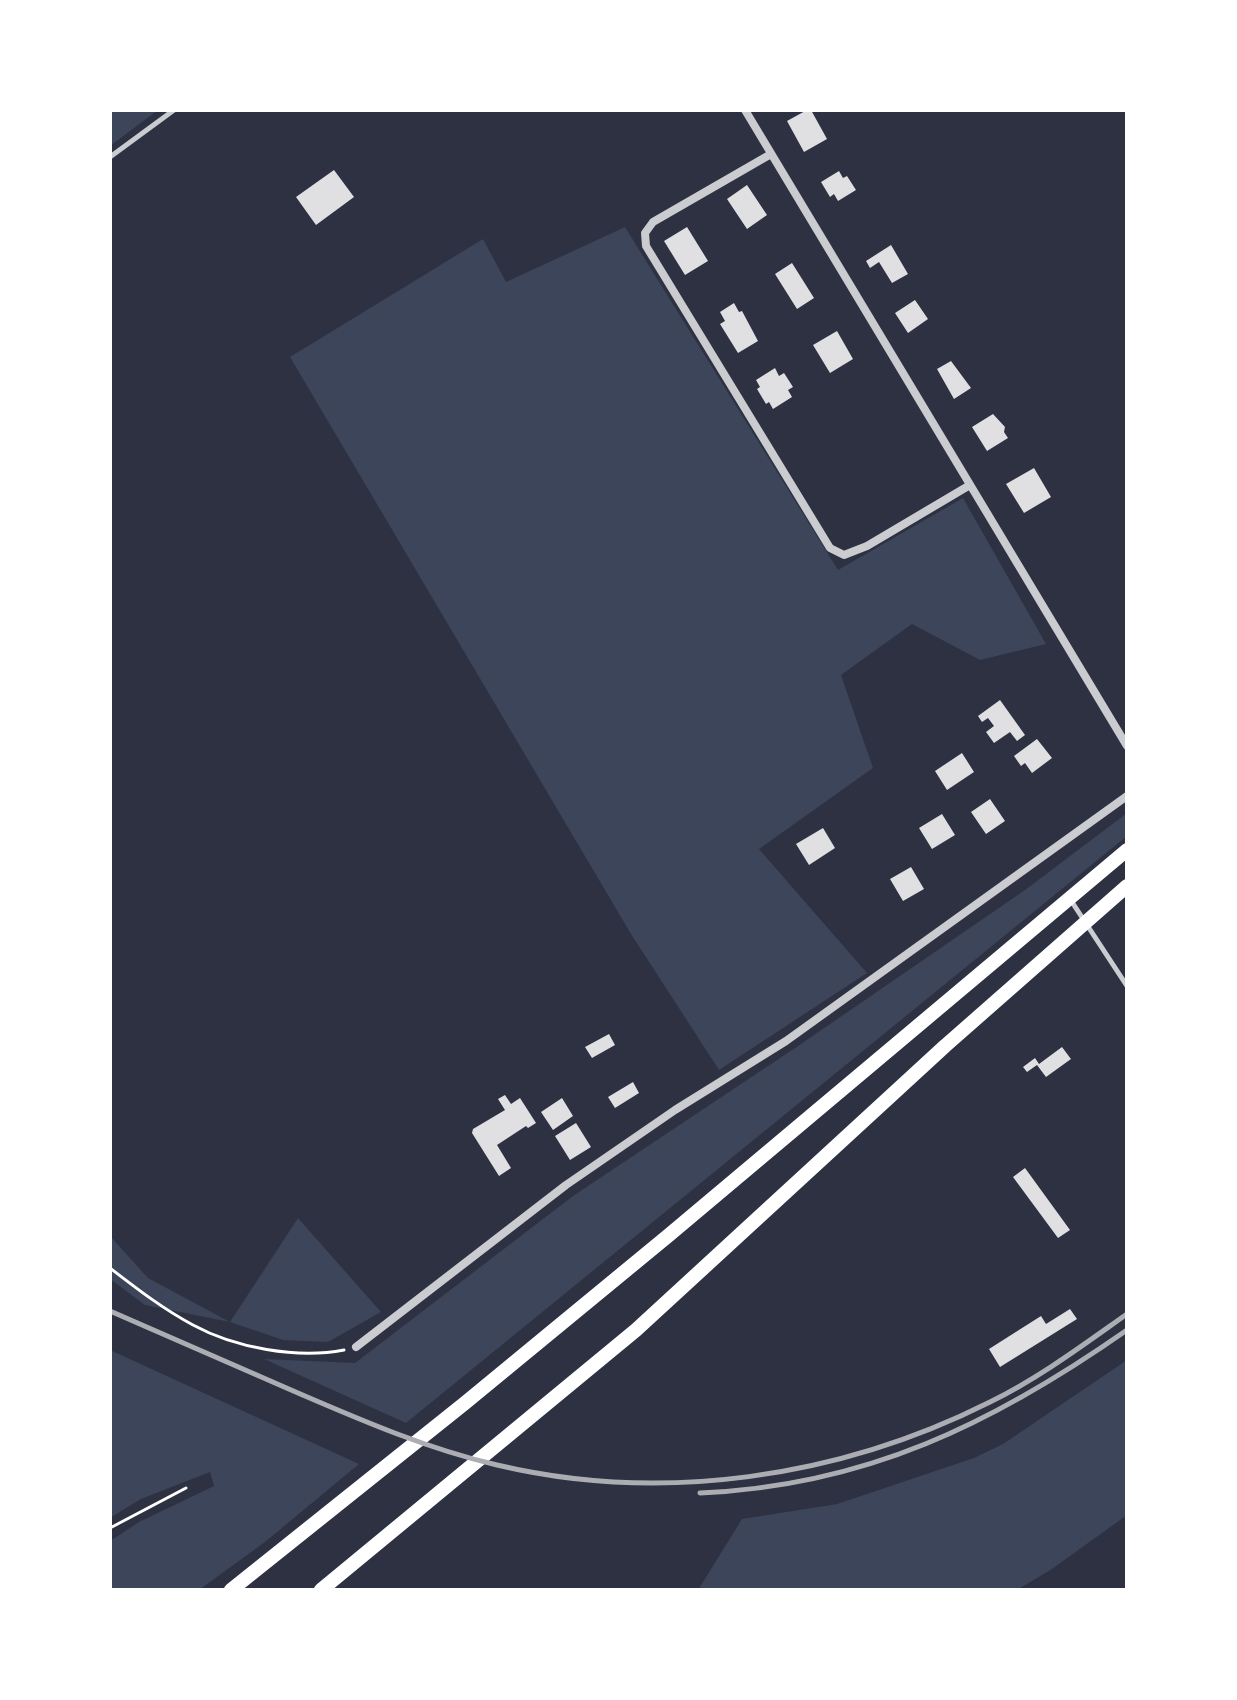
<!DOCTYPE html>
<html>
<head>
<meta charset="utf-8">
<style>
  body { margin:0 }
  #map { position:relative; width:1237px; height:1700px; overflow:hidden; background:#2d3142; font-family:Inter,sans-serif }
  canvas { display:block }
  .frame { position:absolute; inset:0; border:112px solid #fff; pointer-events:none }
</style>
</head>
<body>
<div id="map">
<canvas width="1237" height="1700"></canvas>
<div class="frame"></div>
</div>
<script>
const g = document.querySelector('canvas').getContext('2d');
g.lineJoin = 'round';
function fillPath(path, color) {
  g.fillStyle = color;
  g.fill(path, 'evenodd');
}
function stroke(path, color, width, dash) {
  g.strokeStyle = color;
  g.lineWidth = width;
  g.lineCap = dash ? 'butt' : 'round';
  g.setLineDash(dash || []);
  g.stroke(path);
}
const green = new Path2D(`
  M110,110H158L110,146Z
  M625,227L838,570L963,498L1046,644L980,660L912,624L841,675L873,768L759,849L867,973L719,1070L631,934L290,357L483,239L506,282Z
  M1127,813V836L406,1423L264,1359L355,1363L573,1196L798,1046L1025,890Z
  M298,1218L381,1312L328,1342L283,1340L230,1322L145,1305L110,1279V1236L148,1278L230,1322Z
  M110,1350L359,1464L265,1542L199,1590H110V1541L139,1522L214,1486L210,1472L141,1499L110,1518Z
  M1127,1360V1515L1052,1569L1017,1590H698L742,1519L837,1504L974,1458L1003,1444Z`);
const building = new Path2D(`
  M807,110H811L827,139L804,152L787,121Z
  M334,170L354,197L316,225L296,197Z
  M839,171L843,178L847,176L856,190L838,201L834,194L830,197L821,182Z
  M747,185L767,215L747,229L727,199Z
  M687,227L708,261L685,275L664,241Z
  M891,245L908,274L892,283L879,262L870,268L866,261Z
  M792,263L814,298L797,309L775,274Z
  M915,300L928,319L908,333L895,313Z
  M734,303L739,312L742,311L758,341L738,353L720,324L725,321L720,312Z
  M837,331L853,359L830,373L813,345Z
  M951,361L971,388L954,399L937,369Z
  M775,368L779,376L784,373L793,387L788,390L792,397L773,409L769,402L766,404L757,389L760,387L756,380Z
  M993,414L1005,427L1004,432L1008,438L987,451L972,427Z
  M1034,468L1051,497L1024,513L1006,484Z
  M1000,700L1025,735L1017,741L1010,732L994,743L986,732L994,726L988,718L982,722L978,716Z
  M1037,739L1052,758L1032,773L1025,763L1021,766L1014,756Z
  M962,753L974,772L947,790L935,771Z
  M990,799L1005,821L986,834L971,812Z
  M942,814L955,835L932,849L919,828Z
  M823,828L835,848L809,865L796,844Z
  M911,867L924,889L903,901L890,879Z
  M609,1034L615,1045L592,1058L585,1047Z
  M1062,1047L1071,1059L1046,1077L1037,1065L1027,1072L1023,1067L1035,1058L1039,1064Z
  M633,1082L639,1093L615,1108L608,1097Z
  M505,1095L511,1104L520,1098L536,1123L528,1128L526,1126L497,1145L511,1168L499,1176L472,1133L473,1129L505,1110L498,1099Z
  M562,1098L573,1116L553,1130L541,1112Z
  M576,1123L591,1147L570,1160L555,1136Z
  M1025,1168L1070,1230L1058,1238L1013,1177Z
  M1070,1309L1077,1319L1000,1367L989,1349L1041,1316L1046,1324Z`);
const path = new Path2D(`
  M110,1268C136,1288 163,1309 193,1325C235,1348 297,1359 344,1350
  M110,1528L186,1488`);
const service = new Path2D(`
  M110,157L174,110
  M1070,899L1127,986`);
const minor = new Path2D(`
  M745,110L1127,746
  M771,154L653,222L645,233L646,246L830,548L844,555L867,546L970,485
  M356,1347L566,1185L675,1110L786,1041L1127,796`);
const secondary = new Path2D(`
  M231,1590L465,1403L669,1235L1127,850
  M321,1590L636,1330L945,1046L1127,886`);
const rail = new Path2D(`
  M110,1311C173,1339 236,1366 298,1393C363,1421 428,1449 497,1465C662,1504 839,1478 990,1402C1039,1378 1083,1345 1127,1314
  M700,1493C866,1486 994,1423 1127,1330`);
fillPath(green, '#3c4559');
fillPath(building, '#e0e0e3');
stroke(path, '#fff', 3);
stroke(service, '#caccd0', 5);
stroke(minor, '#caccd0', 8);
stroke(secondary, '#fff', 14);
stroke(rail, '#abadb3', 5);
</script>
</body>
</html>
